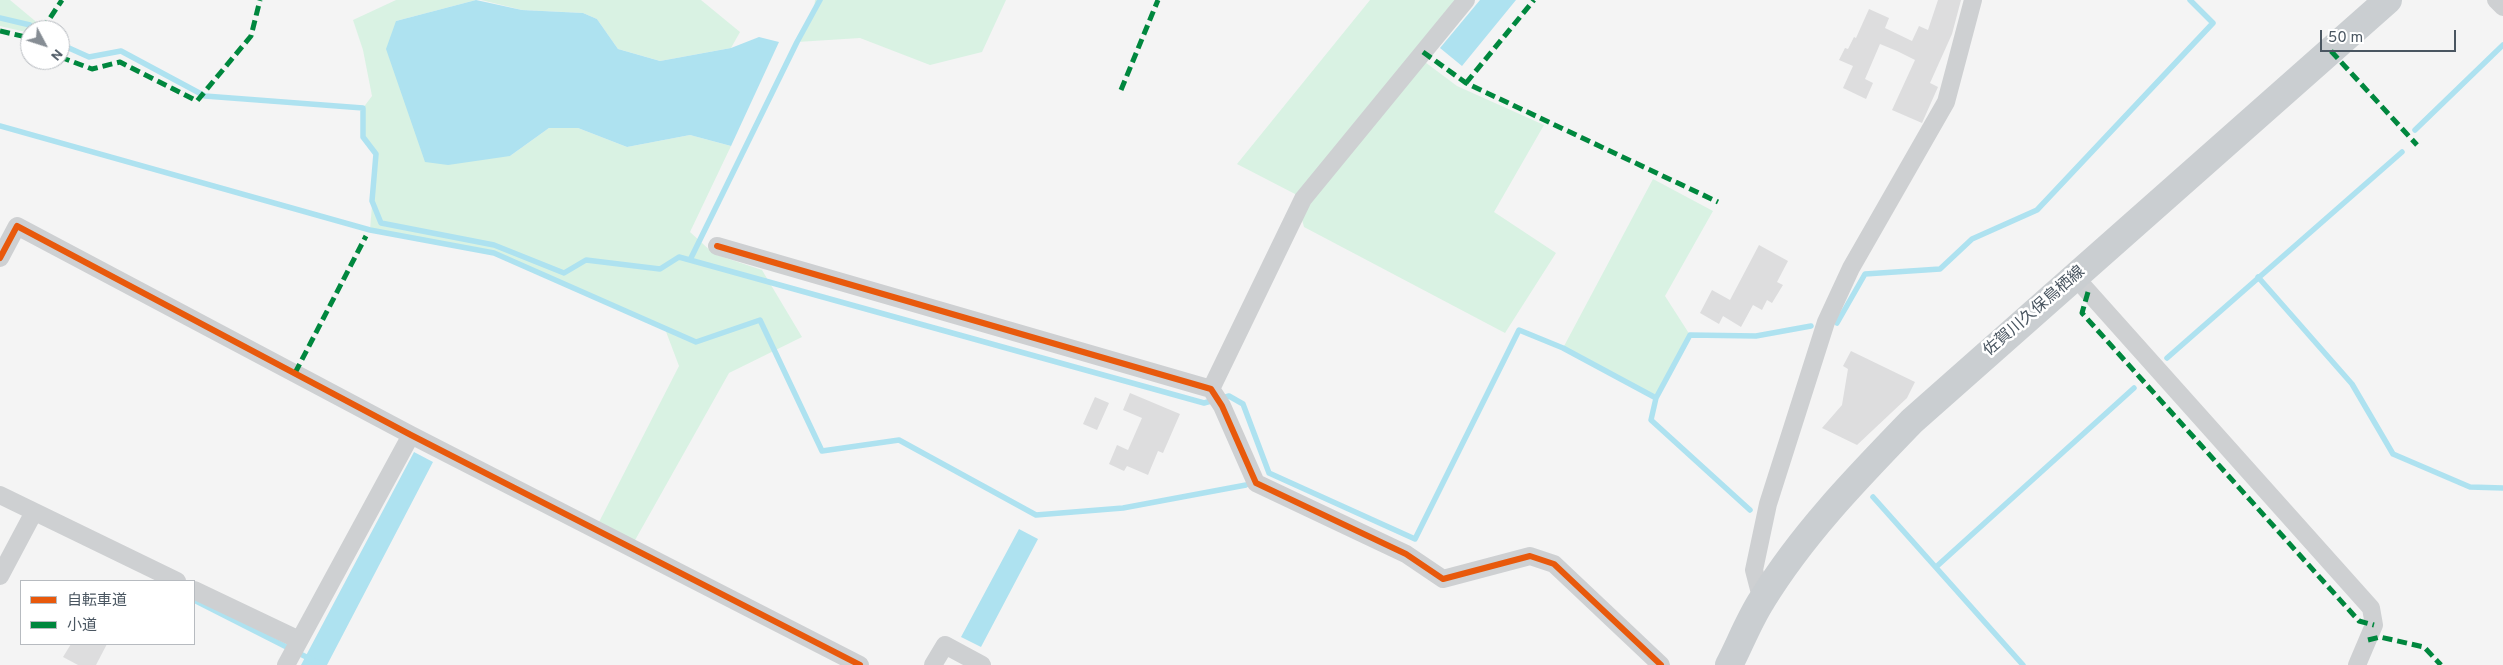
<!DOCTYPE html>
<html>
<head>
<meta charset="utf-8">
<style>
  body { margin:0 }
  #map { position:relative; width:2503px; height:665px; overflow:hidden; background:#f4f4f4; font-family:Overpass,"Noto Sans JP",sans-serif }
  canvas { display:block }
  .legend { position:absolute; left:20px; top:580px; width:175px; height:65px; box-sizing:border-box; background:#fff; border:1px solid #b7bbc0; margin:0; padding:6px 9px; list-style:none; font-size:15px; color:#4a5661 }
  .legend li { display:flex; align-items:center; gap:10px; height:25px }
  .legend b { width:25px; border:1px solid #b7bbc0 }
  .north { position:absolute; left:20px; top:20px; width:50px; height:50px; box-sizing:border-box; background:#fff; border:1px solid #b7bbc0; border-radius:50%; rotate:130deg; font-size:14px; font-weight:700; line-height:20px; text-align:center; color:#4a5661 }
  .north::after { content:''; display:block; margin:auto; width:18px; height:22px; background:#868d94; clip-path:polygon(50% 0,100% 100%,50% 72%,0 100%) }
  .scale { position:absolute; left:2320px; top:30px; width:136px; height:22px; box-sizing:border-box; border:2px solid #4a5661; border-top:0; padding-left:6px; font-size:15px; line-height:18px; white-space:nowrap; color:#4a5661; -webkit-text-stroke:4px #fff; paint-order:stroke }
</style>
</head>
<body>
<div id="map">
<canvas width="2503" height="665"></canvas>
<ul class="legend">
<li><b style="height:6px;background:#e8590c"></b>自転車道</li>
<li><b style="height:6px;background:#00873e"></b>小道</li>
</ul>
<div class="north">N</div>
<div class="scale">50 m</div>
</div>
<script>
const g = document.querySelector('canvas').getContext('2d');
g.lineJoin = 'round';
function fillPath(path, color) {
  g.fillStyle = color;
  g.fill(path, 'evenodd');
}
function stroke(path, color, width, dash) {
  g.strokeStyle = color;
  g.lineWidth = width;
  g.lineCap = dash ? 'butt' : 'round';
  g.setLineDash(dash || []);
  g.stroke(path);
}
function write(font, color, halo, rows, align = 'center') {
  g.font = font + ' Overpass,"Noto Sans JP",sans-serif';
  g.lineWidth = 5;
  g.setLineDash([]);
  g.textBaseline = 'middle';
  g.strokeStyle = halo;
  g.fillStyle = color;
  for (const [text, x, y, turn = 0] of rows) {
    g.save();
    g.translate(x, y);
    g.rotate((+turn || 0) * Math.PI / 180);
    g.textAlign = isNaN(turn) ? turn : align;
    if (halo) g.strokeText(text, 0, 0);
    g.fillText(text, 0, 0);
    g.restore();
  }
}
const green = new Path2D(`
  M0,0H10L40,25L34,30H30V33L0,26Z
  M396,0H476L396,21L510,156L549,128H578L627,147L690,135L731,146L690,232L714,254L762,270L802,337L729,373L634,542L598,524L679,366L665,329L494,253L370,230L376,155L363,137V108L372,96L363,50L353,20Z
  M481,0H701L740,32L731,48L660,61L618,49L597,19L583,13L522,10Z
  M815,0H1006L982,52L930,65L860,38L797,42L814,10Z
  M1370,0H1455L1413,53L1457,86L1544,125L1494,212L1556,253L1505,333L1304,227L1295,194L1237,164Z
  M1653,179L1713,211L1665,296L1690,335L1656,398L1563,348Z`);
const water = new Path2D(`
  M476,0L522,10L583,13L597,19L618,49L660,61L731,48L759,37L779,42L731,146L690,135L627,147L578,128H549L510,156L448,165L425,162L386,49L396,21Z
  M1480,0H1516L1462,66L1440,48Z
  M414,452L433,462L327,665H301Z
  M1019,529L1038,539L981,647L961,637Z`);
const stream = new Path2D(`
  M0,18L30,25L36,30
  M60,44L89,57L121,51L205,96L363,108V137L376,154L372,201L381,223L494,245L564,273L586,260L660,269L679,257L1204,403L1229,396L1243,404L1269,473L1415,539L1519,330L1563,348L1656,398L1651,420L1750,510
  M0,126L370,230L494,253L696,342L760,320L822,451L899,440L1036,515L1123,508L1246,485
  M2415,130L2503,45
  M690,260L797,42L820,0
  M2258,277L2352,384L2393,454L2470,487L2503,488
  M1837,323L1865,274L1940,269L1972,239L2037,210L2213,23L2190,0
  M2167,358L2402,152
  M1656,398L1690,335L1756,336L1811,326
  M1873,497L2023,665
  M1936,567L2134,388
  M194,600L322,665`);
const building = new Path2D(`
  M1938,0H1961L1952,34L1930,83L1938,87L1922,123L1892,110L1915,60L1897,51L1880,44L1865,79L1873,83L1866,99L1843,88L1853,66L1839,60L1845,48L1848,49L1854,37L1856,38L1869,9L1889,18L1885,28L1912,41L1919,26L1928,30Z
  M1759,245L1788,261L1777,282L1783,285L1772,303L1767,300L1762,310L1753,305L1741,327L1723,316L1719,324L1700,313L1712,290L1730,300Z
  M1851,351L1915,382L1907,398L1857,445L1822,428L1842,405L1848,369L1843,366Z
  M1130,393L1180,414L1163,453L1158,451L1148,475L1127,466L1124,471L1109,464L1117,445L1128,450L1142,418L1123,410Z
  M1095,397L1109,403L1097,430L1083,424Z
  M71,644H107L96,665H78L63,657Z`);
const street = new Path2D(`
  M2496,0L2503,7
  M717,246L1211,389L1222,406L1256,483L1406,554L1443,579L1530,556L1554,564L1661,665
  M0,258L17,226L411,435L860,665
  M2075,277L2371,608L2374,625L2357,665
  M1211,389L1303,199L1466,0
  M0,495L177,581
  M0,576L34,512
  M194,590L299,640
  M1762,601L1754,570L1768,504L1826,322L1851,268L1946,102L1973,0
  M286,665L411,435
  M933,665L945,645L982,665`);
const primary = new Path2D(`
  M1729,665C1740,644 1749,620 1762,600C1803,533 1858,477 1912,421L2388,0`);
const quiet = new Path2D(`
  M42,30L62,0
  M0,31L30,38
  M2331,51L2417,145
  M1423,52L1466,83L1718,202
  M60,57L92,69L120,62L197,101L251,36L260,0
  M1466,83L1534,0
  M1121,90L1158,0
  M2088,292L2082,313L2359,621L2374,625
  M295,373L366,236
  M2368,640L2380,637L2424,647L2441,665`);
const cycleway = new Path2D(`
  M717,246L1211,389L1222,406L1256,483L1406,554L1443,579L1530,556L1554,564L1661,665
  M0,258L17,226L411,435L860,665`);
const streetNames = [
  ["佐賀川久保鳥栖線",2035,312,-41]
];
fillPath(green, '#d9f2e3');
fillPath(water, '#aee2f0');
stroke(stream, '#aee2f0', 5.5);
fillPath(building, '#ddddde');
stroke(street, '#ced0d2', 18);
stroke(primary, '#caced1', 28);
stroke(quiet, '#00873e', 5, [10, 5]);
stroke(cycleway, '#e8590c', 6);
write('16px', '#4a5661', '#fff', streetNames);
</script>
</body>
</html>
